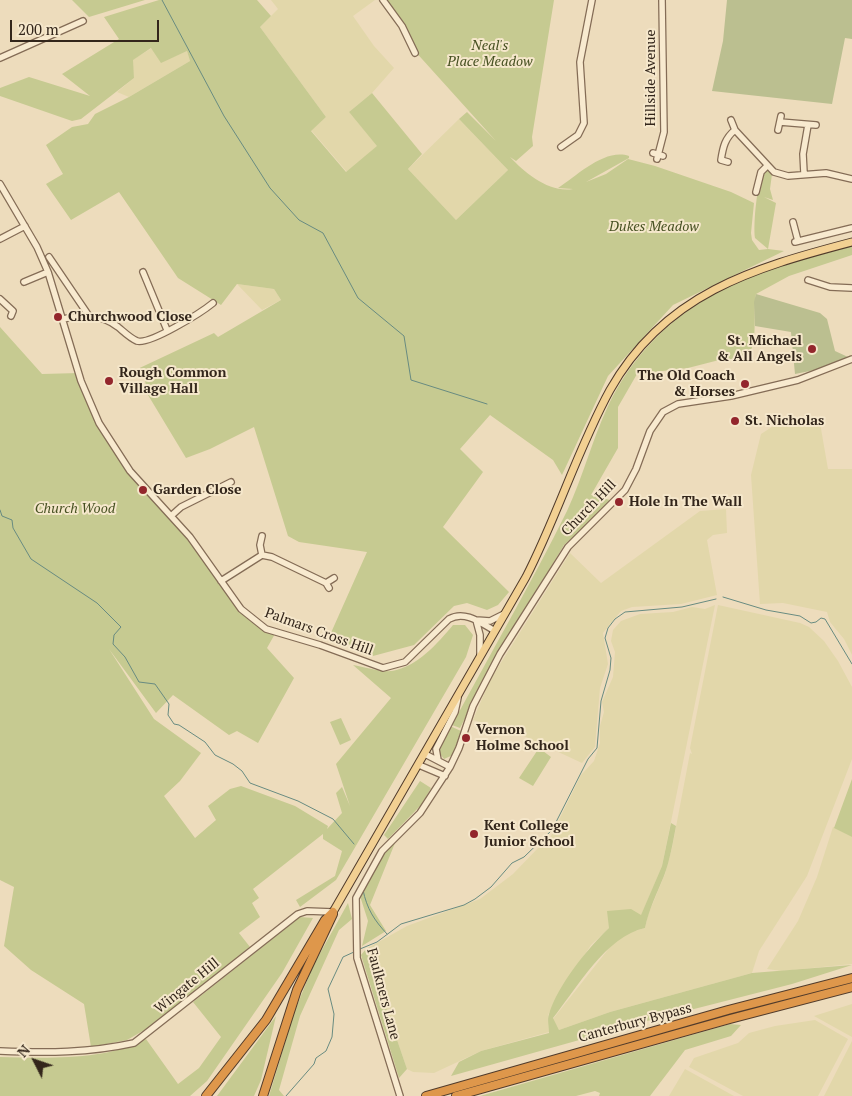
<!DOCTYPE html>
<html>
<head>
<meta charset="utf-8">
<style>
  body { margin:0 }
  #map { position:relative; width:852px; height:1096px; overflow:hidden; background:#eddcbc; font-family:"PT Serif",serif }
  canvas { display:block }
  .north { position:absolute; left:10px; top:1036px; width:50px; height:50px; -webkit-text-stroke:4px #f5e7cb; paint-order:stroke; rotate:311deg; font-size:14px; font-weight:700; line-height:20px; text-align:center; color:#33261b }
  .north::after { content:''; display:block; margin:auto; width:18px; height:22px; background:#33261b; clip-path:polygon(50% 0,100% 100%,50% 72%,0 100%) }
  .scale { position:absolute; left:10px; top:20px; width:149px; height:22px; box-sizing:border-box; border:2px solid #33261b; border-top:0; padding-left:6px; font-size:15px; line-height:18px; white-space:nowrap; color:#33261b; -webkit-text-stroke:4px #f5e7cb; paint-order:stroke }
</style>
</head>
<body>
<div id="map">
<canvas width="852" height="1096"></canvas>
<div class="north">N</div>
<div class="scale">200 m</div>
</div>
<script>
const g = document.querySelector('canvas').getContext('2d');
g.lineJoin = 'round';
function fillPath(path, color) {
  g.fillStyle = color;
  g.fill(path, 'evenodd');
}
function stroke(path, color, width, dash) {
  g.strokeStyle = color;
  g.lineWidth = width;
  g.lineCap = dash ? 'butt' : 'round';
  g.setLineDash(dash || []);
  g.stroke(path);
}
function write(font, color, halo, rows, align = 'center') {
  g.font = font + ' "PT Serif",serif';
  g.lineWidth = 4;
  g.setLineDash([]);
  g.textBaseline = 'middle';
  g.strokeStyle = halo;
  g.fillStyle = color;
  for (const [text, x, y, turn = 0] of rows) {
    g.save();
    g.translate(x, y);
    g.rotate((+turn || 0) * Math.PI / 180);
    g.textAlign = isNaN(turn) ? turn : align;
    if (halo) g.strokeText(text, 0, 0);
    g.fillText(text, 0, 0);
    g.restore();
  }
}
const farmland = new Path2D(`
  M271,0H375L353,16L374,46L394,68L372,93L349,112L378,146L347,172L311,130L326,117L260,27L278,9Z
  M152,48L161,62L187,51L190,61L129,97L117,92L134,78L132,60Z
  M459,119L508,170L456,220L408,169Z
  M237,284L274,289L281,300L262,310Z
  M820,423L828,469H852V655L844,639L830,622L827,612L783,603L760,604L751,475L761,434L775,425Z
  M726,509L727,533L713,535L707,540L717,595L681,604L632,607L621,611L603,633L608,664L600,688L595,747L582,763L511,730L473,720L490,680L570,553L601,583L700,511Z
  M715,605L662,866L641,916L609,919V928L591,945L564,986L548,1015L549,1032L481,1051L434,1073L413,1072L407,1069L366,949L407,926L480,899L513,874L539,847L548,842L581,775L594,761L600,743V726L604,712L602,702L613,677L615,652L611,641L613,630L621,621L640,614L673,612L692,607L705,609Z
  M718,605L800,623L809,627L824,641L838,661L852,687V759L807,876L759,951L752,973L610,1012L559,1030L553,1019L610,947L625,934L645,928L648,915L665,874L672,848L690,753L692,754L690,748Z
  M833,827L852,837V964L782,971L767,969L798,921L817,877Z
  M852,1004V1037L814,1016Z
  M815,1020L848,1039L818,1096H743L689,1067L694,1058L738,1043L749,1033L775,1026Z
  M852,1041V1096H824Z
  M685,1069L734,1096H669Z`);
const green = new Path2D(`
  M72,0H145L89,17Z
  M159,0H257L271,16L260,27L326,117L311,131L346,172L377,146L349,112L372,93L422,154L408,169L456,220L508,170L459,119L467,112L496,141L413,49L383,0H554L532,137L533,146L516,161L510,157C525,173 549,193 573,189L558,188C578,175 605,148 629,156V158L586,182L606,174L628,159L655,166L731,192L754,203L751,233L752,240L759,250L768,249L755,238C753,225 757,179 765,169L772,174L770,189L773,200L764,197L776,203L768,249L784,251L673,305L608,376L562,475L553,460L490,415L460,449L483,472L443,527L509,592L498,605L487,610L467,603L454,606L414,645L373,656L330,635L367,552L299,542L288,536L254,427L210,449L186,458L148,395L144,376L131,377L129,373L214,333L218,337L281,300L274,289L237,284L221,305L178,278L119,192L71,220L46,184L63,174L46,145L72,127L88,124L95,114L129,97L190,61L187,51L161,63L151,48L133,60L134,78L81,119L72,121L0,96V88L29,77L90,96L62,74L119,39L104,17Z
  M852,246V255L789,276L756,294C752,312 760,346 745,359H723L688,368L637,374L618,407V448L591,495L610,500L604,510L564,545L519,620L508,634L460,728L452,725C490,654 531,584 567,511C583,477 592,440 608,406C657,305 749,269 852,246Z
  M0,327L42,374L79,373L87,395L119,457L190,537L241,609L276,632L267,648L294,678L258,743L237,731L229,735L173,695L156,713L109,649L154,719L201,753L180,781L164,796L195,838L216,820L208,806L230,789L241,786L295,806L328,826L327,829L342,813L336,793L342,787L350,806L336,764L391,698L353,665C364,667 381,672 392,671C417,667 438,643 453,625H465L473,635L466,657L336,880L300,907L296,900L335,876L342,851L323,839V834L253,889L259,898L252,903L260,917L239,933L250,947L148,1028L127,1040L91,1047L84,1004L31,970L4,946L14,887L0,880Z
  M341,718L351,740L340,745L330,722Z
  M450,726L461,731L453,755L444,759L438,751Z
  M539,748L551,757L533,786L519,778Z
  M852,779V837L834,828Z
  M420,781L431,788L422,804L388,839L384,835Z
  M671,823L676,826C673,842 670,860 664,876C657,893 649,909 645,928C606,936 577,988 553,1018L559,1030L610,1012L752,973L852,965L792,984L647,1021L451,1076L459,1062L481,1051L549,1033C549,1027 547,1019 549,1014C558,985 587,949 609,928L607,911L631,909L641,915L662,866Z
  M395,843L370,905L386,931L362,946L368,921L360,896L383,854Z
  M348,903L352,919L339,930L300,1016L279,1090L284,1096H269L294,1013L313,966Z
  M300,917L313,918L282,973L207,1081L190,1096H0V1057C46,1058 105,1061 146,1039L178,1084L199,1068L221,1037L193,1002Z
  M366,949L407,1069L399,1078L361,955Z
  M276,1016L261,1080L254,1096H217Z
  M730,1024L741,1025L731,1036L685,1050L650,1096H599L600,1093L595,1091L576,1096H480Z`);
const cemetery = new Path2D(`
  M727,0H852V39L845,38L832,104L712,91L723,41Z
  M756,294L820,313L827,319L835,351L848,357L815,370L795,374L791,332L755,326L754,302Z`);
const stream = new Path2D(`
  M162,0L224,116L270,188L299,220L323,233L358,298L404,336L411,380L487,404
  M0,510L2,516L12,520L13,528L31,559L97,603L121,627L114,635L113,644L125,657L139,682L155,684L169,704L168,715L174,724L179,725L205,742L215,755L233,764L242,771L250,783L298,801L333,819L354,844
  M723,597L766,610L800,616L811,623L816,622L821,618L825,619L852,664
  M363,890C367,909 374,920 387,934
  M360,949L377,942L401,924L464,905L475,899L491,887L512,863L524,857L552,830L588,759L597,748L601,701L610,670L611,658L605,638L608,628L615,619L625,612L682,607L716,599
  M286,1096L314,1064L316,1058L326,1051L332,1037L334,1014L328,989L343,957L354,952`);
const minor = new Path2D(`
  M383,0L402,26L415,53
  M0,58L83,21
  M731,120L735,130L774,172L788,176L826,173L852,179
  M780,122L816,125
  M778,130L781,116
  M561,147L578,135L584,123L580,62L592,0
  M653,153L663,156
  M657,159L664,132L662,0
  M728,162L721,160C723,147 725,138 735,130
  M804,173L803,154L808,125
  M0,184L37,247L48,272L81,381L99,423L130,471L190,537L241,609L266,629L320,645L383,668L405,662L449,619C465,610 481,623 495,631
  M756,192L761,172L767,166
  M793,222L798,241
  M0,239L25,226
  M795,242L852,228
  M49,257L89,316
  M143,272L167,330
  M808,280L830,287L852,288
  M24,282L48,272
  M0,299L13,311L11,316
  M63,319C83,315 101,314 118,327C124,332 130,338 137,341C150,345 202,312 213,303
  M171,516L181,507L231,482
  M262,555L260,545L262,536
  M221,581L262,555L272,557L326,583
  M329,588L326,583L334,578
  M480,655V635L476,620L490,621L504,614
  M425,754L450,767
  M438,760L436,749L455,712L458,698
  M419,765L445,776
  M0,1051C46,1053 89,1053 134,1043L298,914L307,911L333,912
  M400,1096L357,958L356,898L382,851L420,813L450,767L459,748L473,706L500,654L568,547L625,490L636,469L650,431L663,412L678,404L731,396L798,380L852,359`);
const major = new Path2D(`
  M333,912L526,577C557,517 578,448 610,390C664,294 753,268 852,242`);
const highway = new Path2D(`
  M206,1096L266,1020L325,920L333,912
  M263,1096L297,990L333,914
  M426,1096L728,1010L852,978
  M456,1096L730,1019L852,987`);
const markers = [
  [58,317,5,"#93262c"],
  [812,349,5,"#93262c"],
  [109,381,5,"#93262c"],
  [745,384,5,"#93262c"],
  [735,421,5,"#93262c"],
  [143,490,5,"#93262c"],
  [619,502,5,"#93262c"],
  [466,738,5,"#93262c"],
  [474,834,5,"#93262c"]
];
const parkNames = [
  ["Neal's",490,46],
  ["Place Meadow",490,62],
  ["Dukes Meadow",654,227],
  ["Church Wood",75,509]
];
const streetNames = [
  ["Hillside Avenue",651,78,-90],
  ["Church Hill",589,508,-46],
  ["Palmars Cross Hill",319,632,20],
  ["Wingate Hill",187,986,-39],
  ["Faulkners Lane",383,994,75],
  ["Canterbury Bypass",635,1023,-15]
];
const poiNames = [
  ["Churchwood Close",68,317],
  ["St. Michael",802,341,"right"],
  ["& All Angels",802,357,"right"],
  ["Rough Common",119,373],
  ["Village Hall",119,389],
  ["The Old Coach",735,376,"right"],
  ["& Horses",735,392,"right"],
  ["St. Nicholas",745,421],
  ["Garden Close",153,490],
  ["Hole In The Wall",629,502],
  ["Vernon",476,730],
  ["Holme School",476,746],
  ["Kent College",484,826],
  ["Junior School",484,842]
];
fillPath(farmland, '#e2d7aa');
fillPath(green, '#c6ca91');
fillPath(cemetery, '#bbbf90');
stroke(stream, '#688b81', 1);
stroke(minor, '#846c56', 8);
stroke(major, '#513b2b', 9);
stroke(highway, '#513b2b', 10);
stroke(minor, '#f8eacf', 5.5);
stroke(major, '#f2d092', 7);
stroke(highway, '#de974b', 8);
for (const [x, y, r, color] of markers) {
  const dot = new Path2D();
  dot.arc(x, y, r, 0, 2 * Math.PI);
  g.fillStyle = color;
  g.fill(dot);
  stroke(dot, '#f5e7cb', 2);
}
write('italic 14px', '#465021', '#f5e7cb', parkNames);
write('14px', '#33261b', '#f5e7cb', streetNames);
write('bold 14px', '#33261b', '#f5e7cb', poiNames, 'left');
</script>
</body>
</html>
